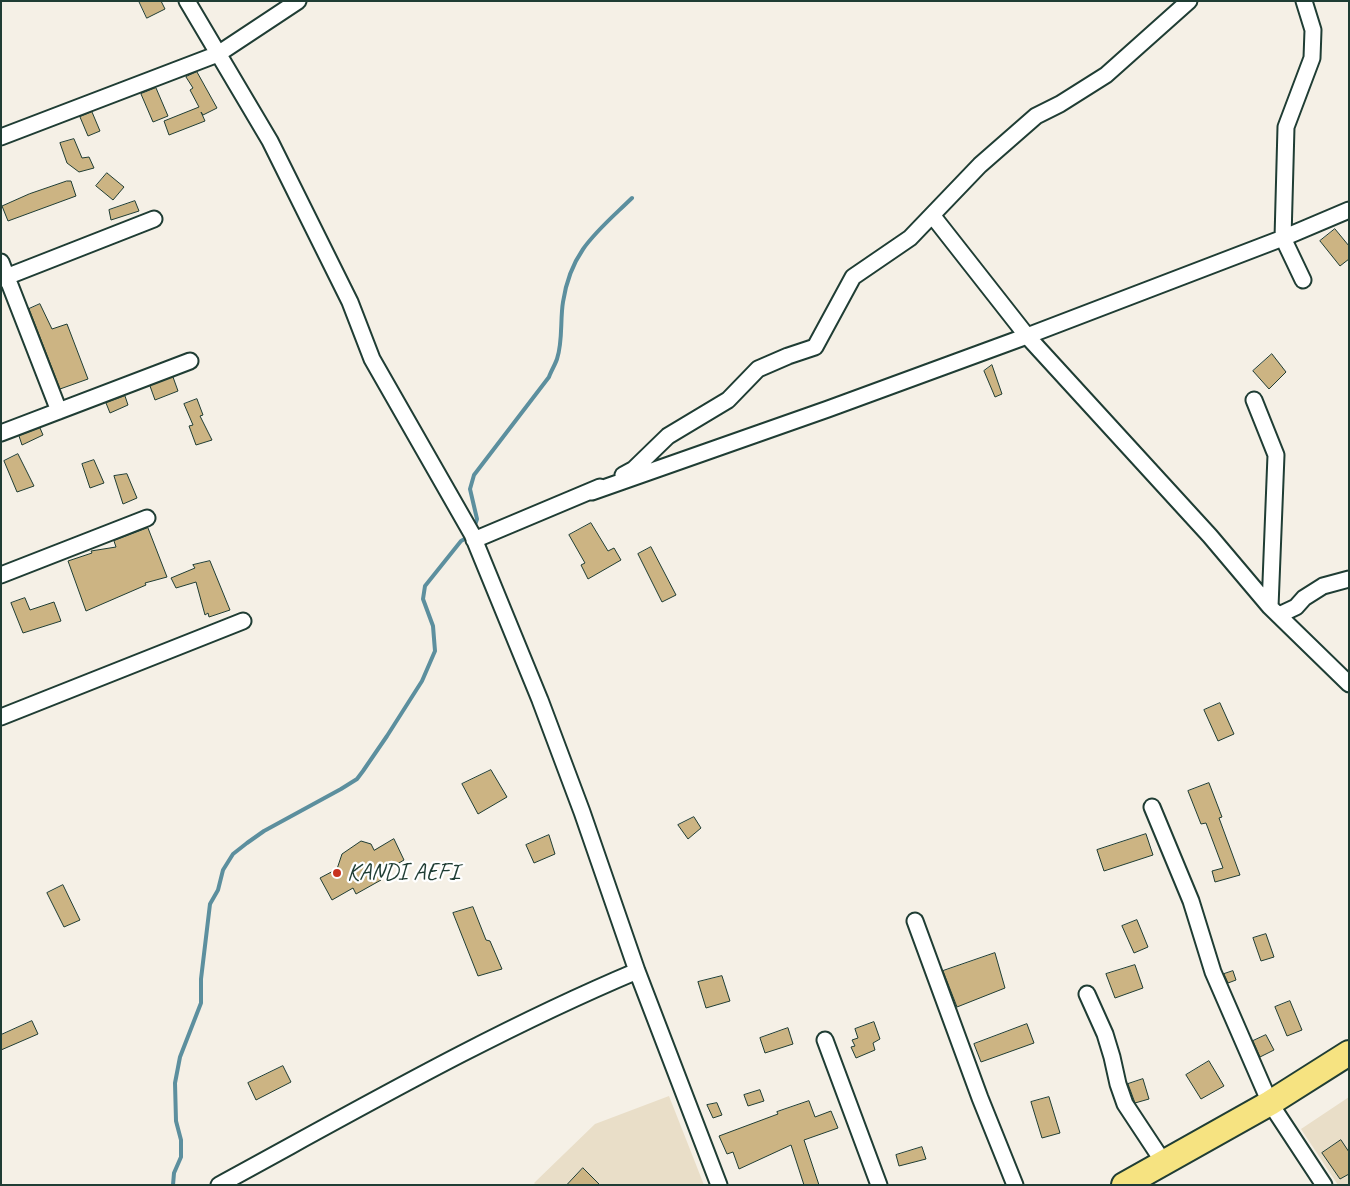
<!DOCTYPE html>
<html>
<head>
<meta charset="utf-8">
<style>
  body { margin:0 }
  #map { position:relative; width:1350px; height:1186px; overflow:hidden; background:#f5f0e6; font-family:Caveat,sans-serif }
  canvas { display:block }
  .frame { position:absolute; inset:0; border:2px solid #1f3d34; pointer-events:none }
</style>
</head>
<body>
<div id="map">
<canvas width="1350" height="1186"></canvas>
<div class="frame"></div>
</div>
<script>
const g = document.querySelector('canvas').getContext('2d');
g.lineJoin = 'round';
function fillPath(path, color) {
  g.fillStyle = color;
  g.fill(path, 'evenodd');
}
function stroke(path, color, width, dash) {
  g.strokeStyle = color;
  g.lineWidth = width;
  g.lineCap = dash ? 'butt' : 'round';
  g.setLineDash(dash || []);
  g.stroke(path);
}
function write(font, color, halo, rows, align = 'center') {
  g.font = font + ' Caveat,sans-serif';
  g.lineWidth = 4.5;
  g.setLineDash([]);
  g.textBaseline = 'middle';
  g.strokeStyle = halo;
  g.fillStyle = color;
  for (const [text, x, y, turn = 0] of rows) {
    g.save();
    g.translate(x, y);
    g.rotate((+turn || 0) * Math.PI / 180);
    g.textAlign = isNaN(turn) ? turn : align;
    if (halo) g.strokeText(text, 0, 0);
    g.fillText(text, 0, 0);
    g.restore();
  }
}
const built = new Path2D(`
  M669,1096L704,1185H536L534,1183L595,1124Z
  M1349,1097V1185H1338L1301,1129Z`);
const stream = new Path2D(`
  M474,528L477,519L470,489L474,475L549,377C551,371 555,365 557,359C563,341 560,320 563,302C571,250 597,232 632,198
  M173,1185L174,1173L181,1157V1140L176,1121L175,1083L180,1057L201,1003V979L210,904L218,890L223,870L233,854L247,843L264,831L341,789L357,779L363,771L387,736L422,681L435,651L433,626L423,599L425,586L461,541L470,536`);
const building = new Path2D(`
  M139,1H161L165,9L147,18Z
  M197,72L217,108L203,115L201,112L205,121L169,135L164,121L199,107L190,90L193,88L186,77Z
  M156,88L168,116L153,122L141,94Z
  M92,112L100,131L88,136L80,117Z
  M74,139L82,158L89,157L94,168L79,172L67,163L60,143Z
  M107,173L124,187L113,200L96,186Z
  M67,181H71L76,196L8,221L2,206L29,194Z
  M135,201L139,211L111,220L109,210Z
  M1335,229L1349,246V259L1340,266L1320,241Z
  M40,304L52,329L67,324L88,379L60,389L29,309Z
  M1272,354L1286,372L1269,389L1253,371Z
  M992,365L1002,394L995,397L984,371Z
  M173,377L178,391L155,400L150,386Z
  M125,396L128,405L110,413L106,403Z
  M197,399L203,415L200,416L212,440L196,445L189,426L193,425L184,404Z
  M40,428L43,435L22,445L19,436Z
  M18,454L34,486L17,492L4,461Z
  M94,460L104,483L90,488L82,464Z
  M127,474L137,498L123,504L114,476Z
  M591,523L608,551L614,548L621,560L588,579L581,565L585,563L569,535Z
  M148,528L167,577L145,583L146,585L86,611L68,561L92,553L91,551L116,547L114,541Z
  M651,547L676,595L662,602L638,554Z
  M210,561L230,610L209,617L208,613L205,615L196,582L176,588L171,578L195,568L193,565Z
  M25,598L30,610L54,602L61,621L23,633L11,603Z
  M1220,703L1234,734L1218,741L1204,710Z
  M491,770L507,797L478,814L462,784Z
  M1209,783L1222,817L1219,818L1240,875L1215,882L1212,871L1223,868L1206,823L1201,824L1188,791Z
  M694,817L701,828L688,839L678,825Z
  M1146,834L1153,855L1104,871L1097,850Z
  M549,835L555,854L534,863L526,845Z
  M394,839L404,860L380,874L381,880L356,894L353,888L332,900L320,878L337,869L342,854L361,841L371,844L374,850Z
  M63,885L80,920L64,927L47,893Z
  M473,907L486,940L490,941L502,969L478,976L453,913Z
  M1137,920L1148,947L1134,953L1122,926Z
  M1266,934L1274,957L1261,961L1253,938Z
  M995,953L1005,988L957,1007L943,971Z
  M1135,965L1143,988L1115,998L1106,974Z
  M1233,971L1236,980L1228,983L1224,974Z
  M722,976L730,1001L706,1008L698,982Z
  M1290,1001L1302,1030L1287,1036L1275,1007Z
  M32,1021L38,1034L1,1050V1035Z
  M874,1022L880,1039L873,1043L875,1050L856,1058L851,1047L855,1046L852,1040L858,1038L855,1029Z
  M1027,1024L1034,1043L981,1062L974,1044Z
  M788,1028L793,1044L765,1053L760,1038Z
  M1266,1035L1274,1050L1260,1057L1253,1041Z
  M1209,1061L1224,1086L1201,1099L1186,1075Z
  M283,1066L291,1082L256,1100L248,1083Z
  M1143,1079L1149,1099L1135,1103L1128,1084Z
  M760,1090L764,1101L748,1106L744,1095Z
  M1049,1097L1060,1133L1042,1138L1031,1102Z
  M809,1101L815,1117L831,1111L838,1128L804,1140L819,1185H804L791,1145L739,1169L733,1152L727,1154L719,1136L778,1114L777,1112Z
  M717,1103L722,1115L713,1118L707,1105Z
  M1341,1140L1349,1152V1174L1340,1179L1322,1153Z
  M922,1147L926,1159L899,1166L896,1155Z
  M583,1168L600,1185H567Z`);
const minor = new Path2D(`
  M187,1L270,141L350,302L372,359L472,534L540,700L582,812L637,971L719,1185
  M1,137L218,54L298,1
  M932,215L1027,336L1283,238L1349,210
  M1,262L59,411
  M1,279L154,219
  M1303,280L1283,238L1286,127L1312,58L1313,30L1304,1
  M1254,400L1276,455L1270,607
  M1,433L190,361
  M623,475L634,469L668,436L728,400L758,369L788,356L815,347L853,277L910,238L980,165L1036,116L1060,104L1106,75L1189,1
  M592,492L828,409L1027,336L1210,536L1270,607L1349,684
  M474,540L600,487
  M1,575L147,518
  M1279,615L1296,607L1304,598L1323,586L1349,579
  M1,717L243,621
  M1152,807L1191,901L1213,972L1270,1103L1324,1185
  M915,921L980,1098L1015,1185
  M1087,994L1105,1034L1112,1057L1118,1084L1125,1104L1164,1163
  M825,1040L879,1185
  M219,1185C357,1110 492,1032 637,971`);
const primary = new Path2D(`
  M1124,1185L1270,1103L1349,1053`);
const markers = [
  [337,873,5,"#c8321e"]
];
const poiNames = [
  ["KANDI AEFI",347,873]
];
fillPath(built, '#e9dec8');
stroke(stream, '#5c8f9e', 4);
fillPath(building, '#ccb483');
stroke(building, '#1f3d34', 1);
stroke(minor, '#1f3d34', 19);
stroke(primary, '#1f3d34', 28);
stroke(minor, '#fff', 15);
stroke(primary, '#f6e381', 24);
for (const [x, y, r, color] of markers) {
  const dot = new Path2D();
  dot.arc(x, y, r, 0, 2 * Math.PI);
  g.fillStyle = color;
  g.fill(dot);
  stroke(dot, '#fff', 2);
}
write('24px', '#1f3d34', '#fff', poiNames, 'left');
</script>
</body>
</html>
